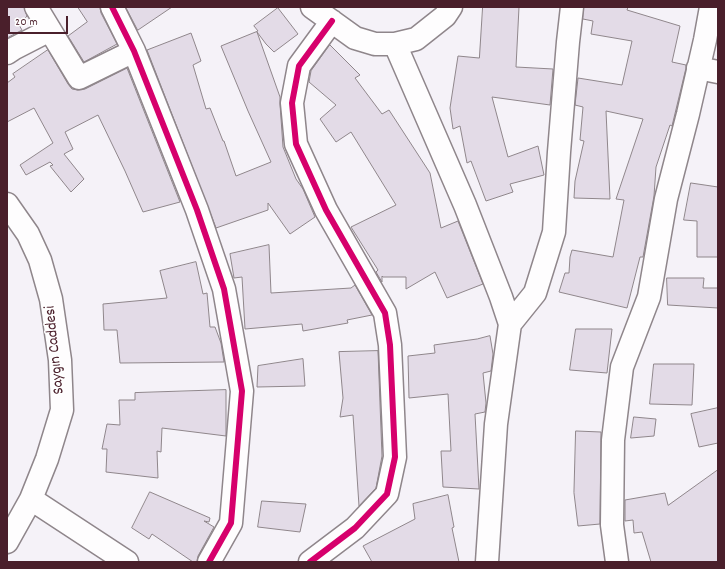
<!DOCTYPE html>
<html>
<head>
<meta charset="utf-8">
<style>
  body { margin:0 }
  #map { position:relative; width:725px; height:569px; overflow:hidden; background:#f5f2f8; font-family:Dekko,sans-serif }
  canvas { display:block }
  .frame { position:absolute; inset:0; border:8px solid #4a1f2b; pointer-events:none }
  .scale { position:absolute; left:8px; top:16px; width:60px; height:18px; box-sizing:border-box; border:2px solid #4a1f2b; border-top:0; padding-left:5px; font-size:12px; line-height:14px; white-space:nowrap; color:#4a1f2b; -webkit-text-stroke:3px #fff; paint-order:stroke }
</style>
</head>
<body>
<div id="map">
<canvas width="725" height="569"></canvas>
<div class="frame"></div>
<div class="scale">20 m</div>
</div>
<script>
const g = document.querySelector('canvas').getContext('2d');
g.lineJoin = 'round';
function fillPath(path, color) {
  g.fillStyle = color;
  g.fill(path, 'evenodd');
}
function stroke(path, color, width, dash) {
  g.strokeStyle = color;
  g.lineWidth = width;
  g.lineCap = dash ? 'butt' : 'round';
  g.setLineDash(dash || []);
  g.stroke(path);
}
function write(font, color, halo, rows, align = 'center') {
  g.font = font + ' Dekko,sans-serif';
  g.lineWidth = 3;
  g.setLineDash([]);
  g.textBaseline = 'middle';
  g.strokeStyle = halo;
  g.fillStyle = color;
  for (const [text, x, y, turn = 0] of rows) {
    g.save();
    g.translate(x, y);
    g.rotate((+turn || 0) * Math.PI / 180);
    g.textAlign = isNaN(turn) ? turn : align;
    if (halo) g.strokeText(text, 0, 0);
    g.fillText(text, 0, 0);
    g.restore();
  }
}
const building = new Path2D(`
  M7,7H24L27,16L19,25L22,30L7,38Z
  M78,7H100L101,13L117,44L84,62L68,36L87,22Z
  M126,7H172L138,30Z
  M483,7H519L516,67L553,69L550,105L492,97L508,157L538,146L544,175L510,184L513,192L486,201L471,161L467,163L460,126L453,129L450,108L458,56L479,58Z
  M584,7H628L627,10L680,26L672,62L686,65V68L672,126L670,125L656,167L654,196L643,257H640L627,308L559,292L565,273H569L570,257L572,250L613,257L624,200L616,199L643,119L606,111L610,199L574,198L575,181L584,141L580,140L583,107L575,105L578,78L622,85L632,41L591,34L593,21L583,19Z
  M278,8L298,34L274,52L266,44L257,32L280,97V104L283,147L296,179L303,189L315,217L290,234L268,203V210L216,228L147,50L191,33L201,61L193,65L206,109L210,108L223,141H224L236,176L271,162L248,111L221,46L258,31L254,26Z
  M330,45L360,75L355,78L382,114L389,110L430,173L441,228L458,221L483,284L447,298L435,272L406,289V277H383L382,276V282L376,272L378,270L351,227L396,205L351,132L336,142L320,119L336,105L309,82L311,71Z
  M48,50L68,84L72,89L78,90L85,89L127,68L180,202L143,212L125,171L98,115L65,132L73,149L64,154L84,179L71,192L50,166L53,165L50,162L26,175L20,165L53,143L34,108L7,122V83L15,77L13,74Z
  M691,183L718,187V257H697V221L684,220Z
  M269,245L271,293L351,288L355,285L372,315L347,320L348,323L303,331L302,324L245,329L242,277L234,278L230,254Z
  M196,262L203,294L207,293L210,327H215L221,343L224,362L120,363L117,330H104L103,304L167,298L160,271Z
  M667,278H704L703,288H718V308L668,305Z
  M576,329H612L607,373L570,370Z
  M490,336L493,354L491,371L483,373L486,403L485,412L475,414L479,489L443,487L441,451H451L448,394L409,398L408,356L435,353L434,345L477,339Z
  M378,351L382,456L376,488L359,506L353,415L340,417L343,398L339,352Z
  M303,359L305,386L257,387L258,366Z
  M654,364H694L692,405L650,404Z
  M226,390V436L162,428L161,452L157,451L158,478L106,472L107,449H102L107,424L120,425L119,400H135V393Z
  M718,408V443L699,447L691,414Z
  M634,417L656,419L654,436L631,438Z
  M576,431L601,432L600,524L578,526L574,493Z
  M718,470V562H651L642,532L634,533L633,520L625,521V500L665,493L668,505Z
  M150,492L210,518L209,522L204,521L214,527L198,556L197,562H193L152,534L149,539L132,528Z
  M448,495L454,527L452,528L459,562H372L363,546L415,519L413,504Z
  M262,501L306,504L300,532L258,527Z`);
const minor = new Path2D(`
  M36,7L79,78L134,51
  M112,7L134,51L197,210L224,289L242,391L231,523L209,562
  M312,7L355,38L375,44H395L416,39L445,16L451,7
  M395,44L465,205L501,297L510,324L496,424L487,562
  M7,53L13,49L50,30
  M698,68L718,72
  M7,204L28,234L40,260L51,299L60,360L62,410L47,459L31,499L7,542
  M510,324L535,293L554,232L559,152L568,42L572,7
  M31,499L127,562
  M310,562L355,528L387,494L395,457L390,345L385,313L326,210L296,144L292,103L299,66L332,21
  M617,562L612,525L613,440L622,367L649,297L666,199L688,114L705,40L711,7`);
const cycleway = new Path2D(`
  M112,7L134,51L197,210L224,289L242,391L231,523L209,562
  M310,562L355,528L387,494L395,457L390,345L385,313L326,210L296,144L292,103L299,66L332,21`);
const streetNames = [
  ["Saygın Caddesi",56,350,-96]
];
fillPath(building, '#e3dbe7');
stroke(building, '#8f868b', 1);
stroke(minor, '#8f868b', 25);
stroke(minor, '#fefdfe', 22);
stroke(cycleway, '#d6006c', 6);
write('16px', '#4a1f2b', '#fff', streetNames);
</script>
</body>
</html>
